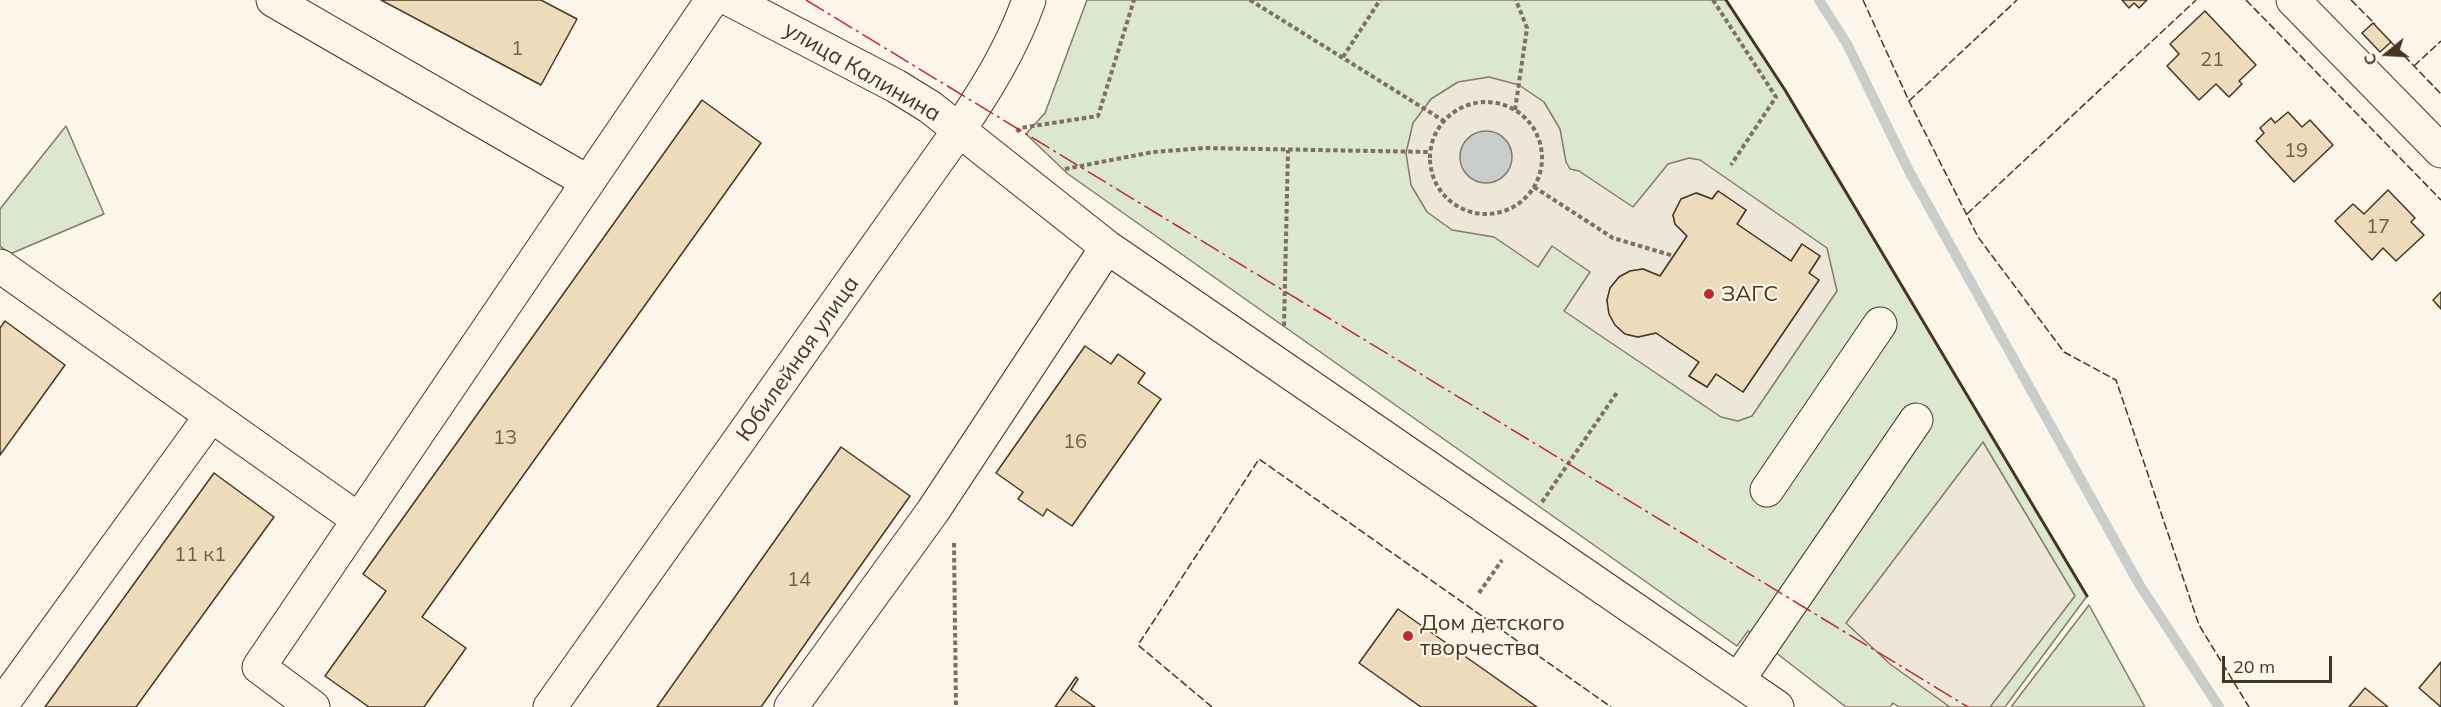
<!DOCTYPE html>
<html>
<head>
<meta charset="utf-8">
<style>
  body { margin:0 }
  #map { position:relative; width:2441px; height:707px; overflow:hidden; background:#fbf6e9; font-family:Mulish,sans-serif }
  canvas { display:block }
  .north { position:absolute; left:2357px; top:24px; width:60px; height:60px; -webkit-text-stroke:4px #fbf6e9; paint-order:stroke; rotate:252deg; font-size:16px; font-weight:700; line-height:24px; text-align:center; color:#4a3520 }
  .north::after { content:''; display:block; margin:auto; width:21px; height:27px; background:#4a3520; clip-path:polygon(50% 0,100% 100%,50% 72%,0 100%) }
  .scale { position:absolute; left:2222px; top:656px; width:110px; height:27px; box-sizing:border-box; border:3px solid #4a3520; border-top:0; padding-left:8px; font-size:18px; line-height:21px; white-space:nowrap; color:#4a3520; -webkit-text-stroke:4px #fbf6e9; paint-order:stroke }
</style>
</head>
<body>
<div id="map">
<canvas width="2441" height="707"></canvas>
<div class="north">С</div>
<div class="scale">20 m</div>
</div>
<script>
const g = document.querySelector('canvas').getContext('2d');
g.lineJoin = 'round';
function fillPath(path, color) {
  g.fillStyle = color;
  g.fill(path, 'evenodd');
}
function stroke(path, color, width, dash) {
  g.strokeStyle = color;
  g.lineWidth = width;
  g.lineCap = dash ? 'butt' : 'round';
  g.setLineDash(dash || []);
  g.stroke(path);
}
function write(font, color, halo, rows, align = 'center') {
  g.font = font + ' Mulish,sans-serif';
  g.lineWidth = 4.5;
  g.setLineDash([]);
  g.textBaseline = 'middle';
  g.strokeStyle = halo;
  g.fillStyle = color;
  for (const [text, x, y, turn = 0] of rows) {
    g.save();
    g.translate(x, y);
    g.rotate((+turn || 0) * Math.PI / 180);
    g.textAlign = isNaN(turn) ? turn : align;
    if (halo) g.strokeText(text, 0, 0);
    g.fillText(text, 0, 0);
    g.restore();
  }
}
const green = new Path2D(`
  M1087,0H1726L1785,90L2087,596L2005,707H1899L1893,703L1890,707H1846L1748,631L1737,646L1068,174L1026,134L1045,113Z
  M66,126L104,214L10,254L0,246V209Z
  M2089,605L2145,707H2011Z`);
const parking = new Path2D(`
  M1489,77L1519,85L1544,102L1560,129L1566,162L1570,169L1579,171L1633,207L1668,164L1689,158L1700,160L1827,248L1837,291L1752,416L1738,421L1721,417L1564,311L1590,272L1552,246L1538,267L1494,237L1452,230L1427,212L1411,185L1406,153L1413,123L1431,99L1458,82ZM1718,191L1746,210L1737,224L1791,261L1802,244L1820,256L1809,273L1819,280L1743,392L1716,374L1707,387L1689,376L1699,362L1656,333L1638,337L1625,334L1615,325L1609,314L1607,300L1611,287L1619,277L1630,271L1643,269L1660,276L1687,236L1675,224L1673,215L1681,199L1697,193L1712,199Z
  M1983,442L2075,596L1990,707H1950L1890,664L1846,623Z`);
const water = new Path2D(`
  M1460 157a26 26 0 1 1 52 0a26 26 0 1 1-52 0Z`);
const stream = new Path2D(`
  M1819,0L1847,44L1909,171L2139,584L2219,707`);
const building = new Path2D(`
  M381,0H541L577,19L541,85Z
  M2122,0H2147L2139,8L2134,3L2129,8Z
  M2205,11L2256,65L2239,81L2242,84L2229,97L2216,84L2199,100L2167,66L2179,54L2170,44Z
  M2373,23L2391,42L2380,52L2362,33Z
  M702,100L761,143L422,617L466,648L424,707H369L325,676L386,591L363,574Z
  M2288,112L2302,127L2310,120L2333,145L2294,182L2256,141L2264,133L2260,128L2271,118L2275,123Z
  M2388,190L2415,218L2411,222L2424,235L2396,261L2383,248L2372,260L2335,221L2353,204L2364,214Z
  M1718,191L1746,210L1737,224L1791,261L1802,244L1820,256L1809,273L1819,280L1743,392L1716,374L1707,387L1689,376L1699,362L1656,333L1638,337L1625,334L1615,325L1609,314L1607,300L1610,288L1619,277L1630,271L1643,269L1660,276L1687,236L1675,224L1673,215L1681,199L1696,193L1712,199Z
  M2441,292V309L2433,300Z
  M5,321L65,365L0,455V328Z
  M1085,346L1111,364L1118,354L1145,373L1138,383L1161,399L1072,526L1047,509L1043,516L1018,499L1023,492L996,473Z
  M841,447L910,496L822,620L761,707H657Z
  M214,473L274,517L136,707H45Z
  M1398,609L1537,707H1421L1359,663Z
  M2441,662V707L2419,688Z
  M1076,677L1078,679L1071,690L1095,707H1055Z
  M2365,688L2388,707H2349Z`);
const path = new Path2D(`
  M1250,0L1444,121
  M1713,0L1776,97L1731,165
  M1343,57L1380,0
  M1430 158a56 56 0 1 1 112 0a56 56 0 1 1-112 0Z
  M1515,110L1527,28L1516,0
  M1017,132L1020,128L1098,116L1134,0
  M1065,169L1153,152L1205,148L1430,152
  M1534,187L1613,238L1674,256
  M1284,326L1288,150
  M1542,502L1618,391
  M954,543L956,707
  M1479,593L1502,560`);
const minor = new Path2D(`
  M273,0L588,182L712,0
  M731,0L896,86L930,107L1107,247L1777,707
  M2293,0L2441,151
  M0,266L359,520
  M1767,490L1880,324
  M1738,680L1916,420
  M0,707L211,416
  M313,707L259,667L588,182
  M791,707L933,511L1107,247`);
const major = new Path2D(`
  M550,707L959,130C987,88 1012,48 1029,0`);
const fence = new Path2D(`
  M1863,0L1909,101L1978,237L2064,352L2116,380L2199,625L2249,707
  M2246,0L2441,200
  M2351,0L2375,24
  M2389,40L2441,94
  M2414,66L2441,41
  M1909,101L2017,0
  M1967,214L2196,0
  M1212,707L1138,645L1259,459L1611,707`);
const wall = new Path2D(`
  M1726,0L1785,90L2087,596`);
const power = new Path2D(`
  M806,0L1968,707`);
const markers = [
  [1709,294,6,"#c62828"],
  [1408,636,6,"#c62828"]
];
const numberNames = [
  ["1",517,49],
  ["21",2212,60],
  ["19",2296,151],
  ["17",2378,227],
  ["13",505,438],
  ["16",1075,442],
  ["11 к1",200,555],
  ["14",799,580]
];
const streetNames = [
  ["улица Калинина",862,72,30],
  ["Юбилейная улица",798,359,-55]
];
const poiNames = [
  ["ЗАГС",1721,294],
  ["Дом детского",1420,623],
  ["творчества",1420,648]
];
fillPath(green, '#dce7d0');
stroke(green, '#887966', 1.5);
fillPath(parking, '#ede7d9');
stroke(parking, '#887966', 1.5);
fillPath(water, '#c9cecd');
stroke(water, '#887966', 1.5);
stroke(stream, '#c9cecd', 10);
fillPath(building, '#ecdcbc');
stroke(building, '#4a3520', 1.5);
stroke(minor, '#4a3520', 35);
stroke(major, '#4a3520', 35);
stroke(path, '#7f6f5c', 4, [4.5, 3]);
stroke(minor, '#fbf6e9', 33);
stroke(major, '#fbf6e9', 33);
stroke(fence, '#4a3520', 1.5, [8, 3]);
stroke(wall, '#4a3520', 3);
stroke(power, '#c62828', 1.5, [21, 4.5, 3, 4.5]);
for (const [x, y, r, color] of markers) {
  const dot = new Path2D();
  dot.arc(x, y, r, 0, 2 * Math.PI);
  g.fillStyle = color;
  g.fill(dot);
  stroke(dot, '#fbf6e9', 2);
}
write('20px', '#725f47', null, numberNames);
write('22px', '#4a3520', '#fbf6e9', streetNames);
write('22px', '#4a3520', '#fbf6e9', poiNames, 'left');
</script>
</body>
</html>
